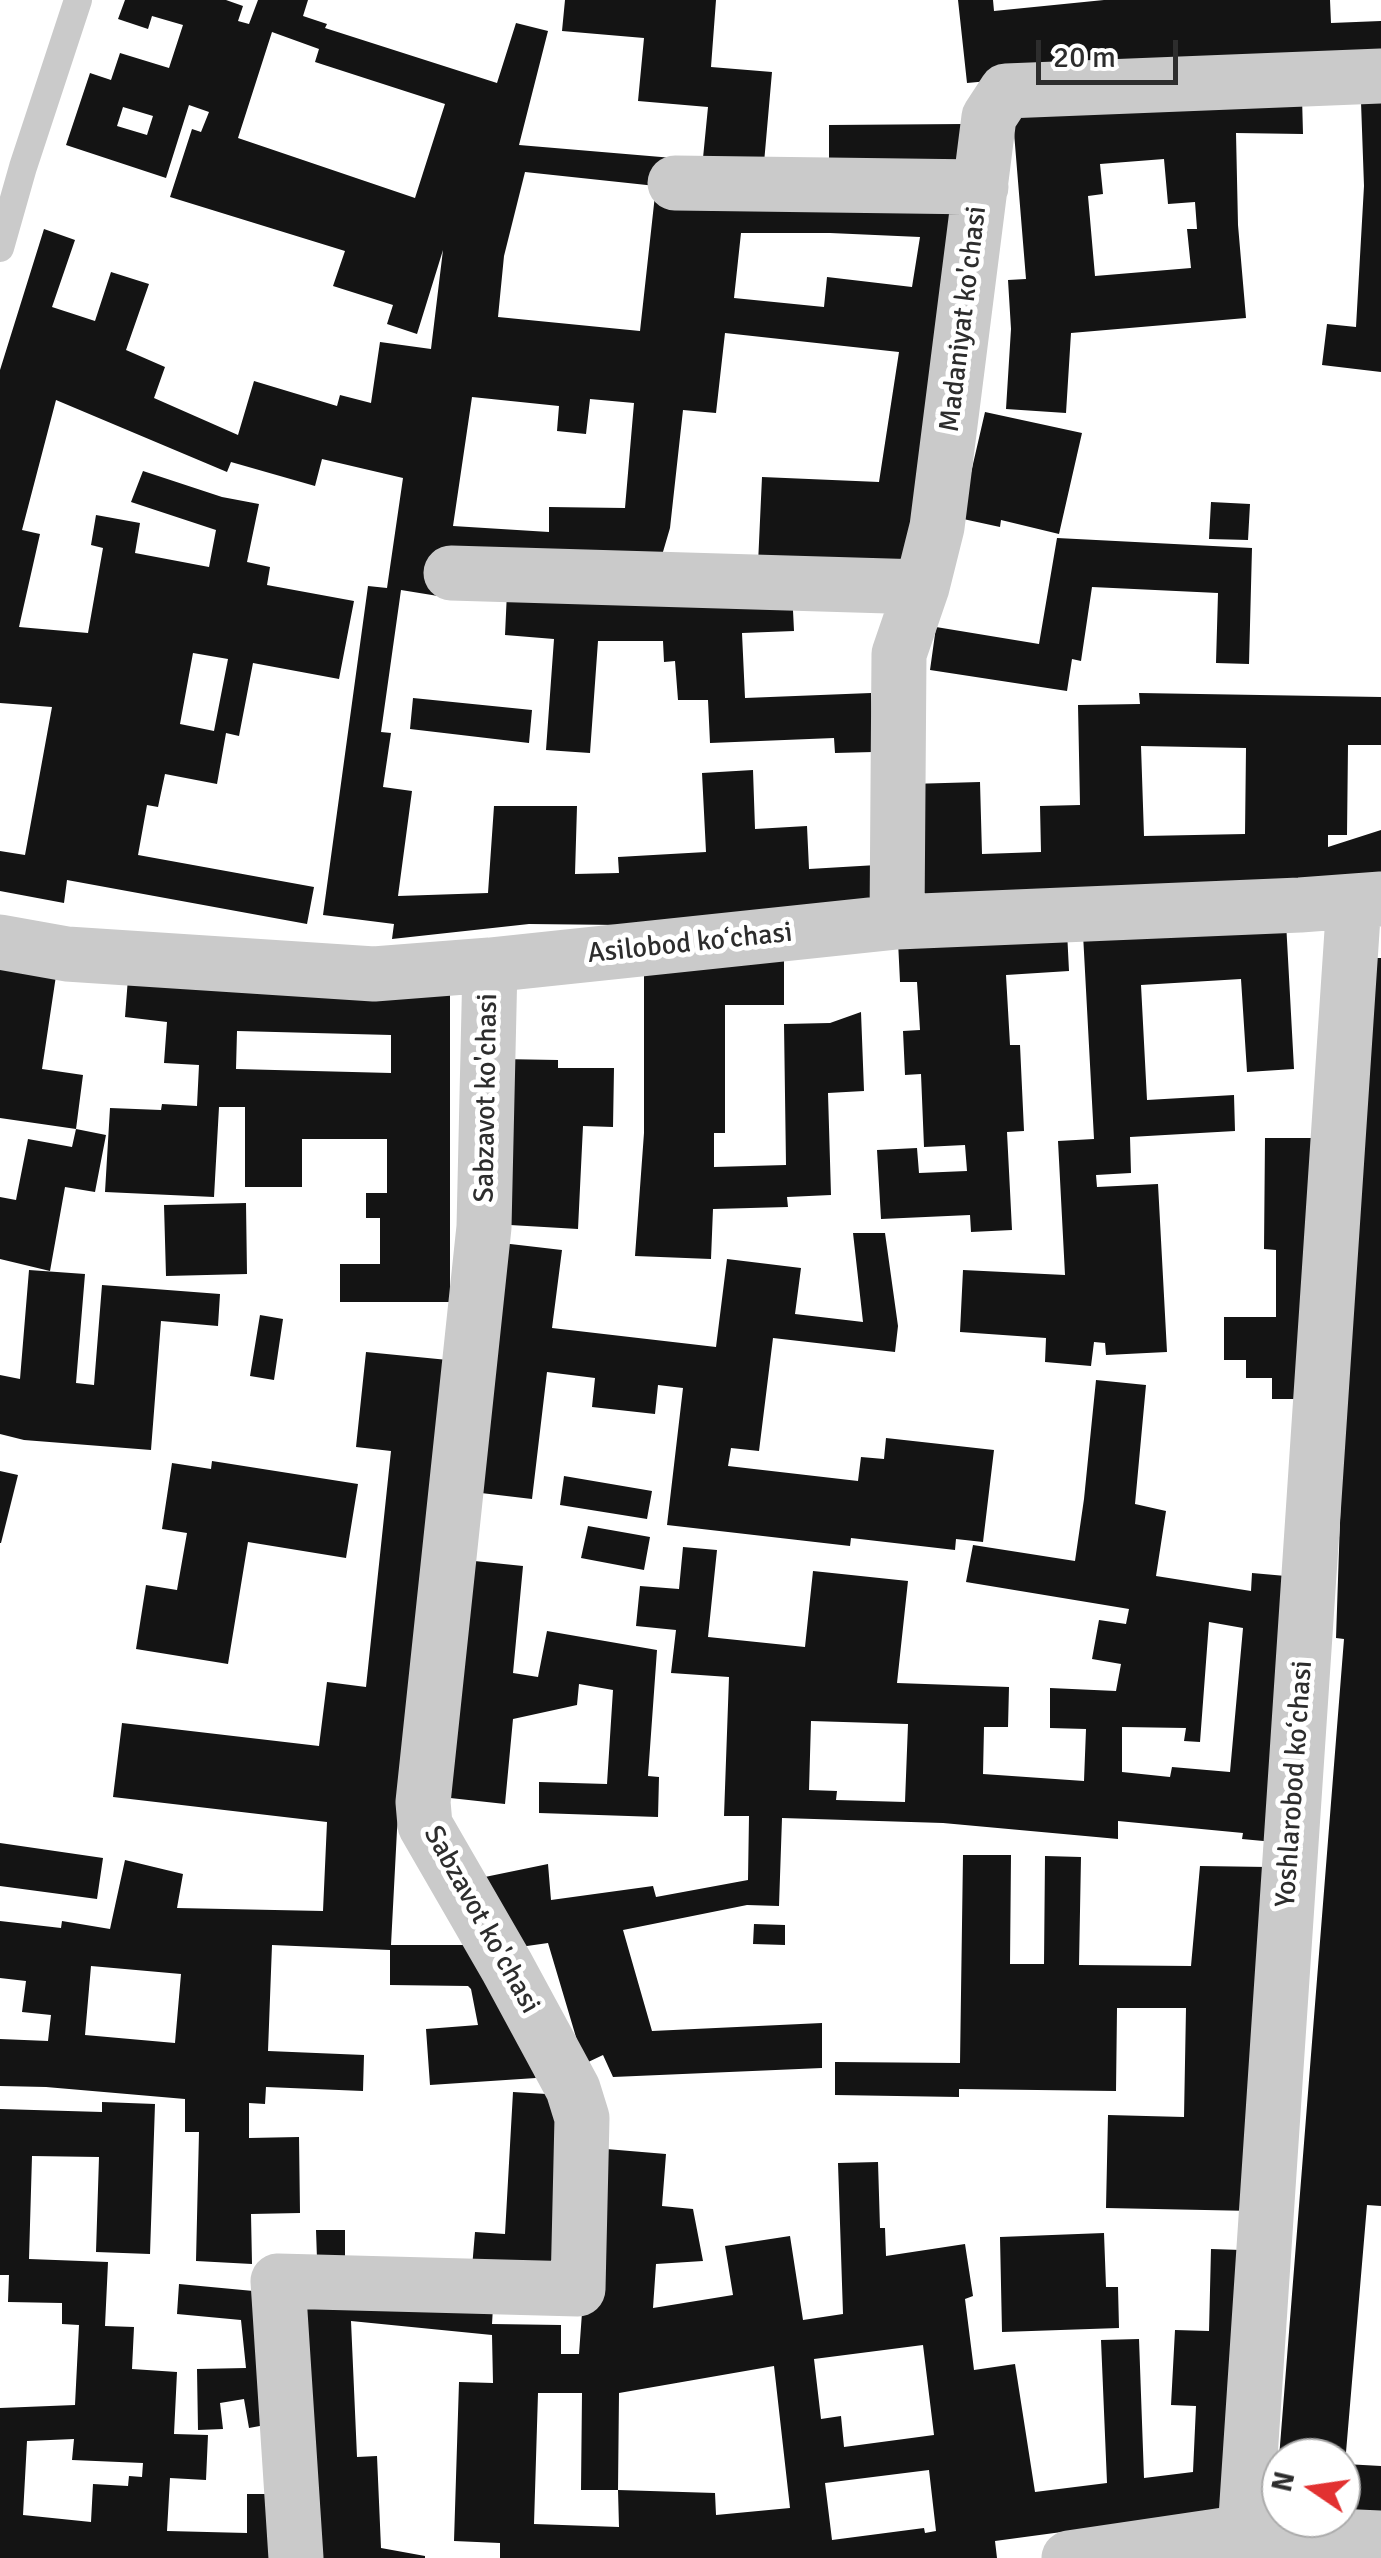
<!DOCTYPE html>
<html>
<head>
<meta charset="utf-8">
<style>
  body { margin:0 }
  #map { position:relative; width:1381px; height:2558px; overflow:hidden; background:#fff; font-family:Signika,sans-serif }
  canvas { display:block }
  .north { position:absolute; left:1261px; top:2438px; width:100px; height:100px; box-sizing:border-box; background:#fff; border:2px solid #ababab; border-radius:50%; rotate:283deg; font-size:28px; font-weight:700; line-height:40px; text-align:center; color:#2d2d2d }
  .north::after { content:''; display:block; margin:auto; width:35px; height:45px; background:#e23131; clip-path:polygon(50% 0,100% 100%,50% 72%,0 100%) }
  .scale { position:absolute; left:1036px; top:40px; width:142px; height:45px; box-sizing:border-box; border:5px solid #2d2d2d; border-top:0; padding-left:12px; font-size:30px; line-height:35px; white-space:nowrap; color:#2d2d2d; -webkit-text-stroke:8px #fff; paint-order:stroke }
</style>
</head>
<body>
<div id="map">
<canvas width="1381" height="2558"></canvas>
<div class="north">N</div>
<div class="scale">20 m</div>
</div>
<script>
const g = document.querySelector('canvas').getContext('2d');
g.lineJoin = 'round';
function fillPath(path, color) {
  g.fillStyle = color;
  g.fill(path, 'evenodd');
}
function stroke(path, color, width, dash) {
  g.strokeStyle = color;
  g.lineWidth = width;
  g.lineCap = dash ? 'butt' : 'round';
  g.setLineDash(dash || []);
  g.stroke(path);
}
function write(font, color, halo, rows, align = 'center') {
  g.font = font + ' Signika,sans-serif';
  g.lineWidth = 10;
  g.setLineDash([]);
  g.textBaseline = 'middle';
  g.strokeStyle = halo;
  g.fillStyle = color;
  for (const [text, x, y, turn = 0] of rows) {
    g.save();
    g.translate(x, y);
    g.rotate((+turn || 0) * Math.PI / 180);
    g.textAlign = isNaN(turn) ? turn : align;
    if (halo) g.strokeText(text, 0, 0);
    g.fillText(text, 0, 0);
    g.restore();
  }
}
const building = new Path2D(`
  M125,0H226L243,6L238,21L249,24L258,0H308L303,16L327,24L325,28L497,83L516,23L548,31L519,145L673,158L965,195L915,571L758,564L762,477L879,482L899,352L725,333L716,413L683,410L670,528L660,562L438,596L401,590L381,732L391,733L383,787L412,791L398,896L488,893L494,806H577L575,874L619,873L618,857L706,852L702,773L753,770L755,829L807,826L809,869L877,865L880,911L621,925L529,924L392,939L394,924L323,915L368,586L387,588L403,478L322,459L315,486L231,462L227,472L56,400L22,530L40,534L19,627L88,633L103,548L91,545L96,515L140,523L135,553L209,567L216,530L131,502L143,471L222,497L259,504L247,562L270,567L267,585L354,601L339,679L253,663L239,736L226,733L217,784L165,774L158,807L147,805L138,855L314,887L307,924L67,880L64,903L0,891V851L25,855L52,707L0,703V370L44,229L75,240L52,307L95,321L111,272L149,284L126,350L165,367L154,398L238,435L254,381L337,406L340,395L371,403L380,342L431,349L443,250L417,334L387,324L393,305L333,286L345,251L170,197L192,129L201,132L209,112L189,105L166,178L66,145L90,73L111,80L120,53L169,68L183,25L152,16L148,29L118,19ZM272,32L319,49L315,62L445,104L415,198L238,138ZM123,107L153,116L147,135L117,126ZM525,172L656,186L640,331L498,317L504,256ZM741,233H830L920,237L912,287L827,277L824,307L734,298ZM472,397L559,406L557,431L586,434L590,399L634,403L625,508L549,507V532L453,526ZM193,653L228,659L214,731L180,724Z
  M565,0H716L711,67L772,72L764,163L703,158L708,107L638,101L644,38L562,31Z
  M958,0H993L994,11L1104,0H1330L1331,23L1381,21V70H1107L967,83Z
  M1302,97L1303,134L1236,133L1238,225L1246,318L1071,333L1066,413L1006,409L1011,329L1008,280L1026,279L1012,108ZM1164,159L1168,204L1195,202L1197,229H1187L1191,268L1095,276L1088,196L1103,194L1100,164Z
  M1381,101V372L1322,365L1327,324L1356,327L1364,186L1361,102Z
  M964,124V167L829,168V125Z
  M985,412L1082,433L1059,534L1001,520L1000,527L954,517L970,477Z
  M1211,502L1250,504L1248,540L1209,539Z
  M1057,538L1252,548L1249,664L1216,663L1218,593L1092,587L1081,661L1072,659L1067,691L930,670L936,627L1039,644Z
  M792,590L794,631L742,633L745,698L871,693L873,752L835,753L834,738L710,743L708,700H678L675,661L664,662L663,641H598L590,753L546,750L554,639L505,635L507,592Z
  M1139,693L1381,697V745H1348L1347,835H1328V847L1381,830V872L1328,889L914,899L910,784L980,782L982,854L1041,852L1040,806L1080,805L1078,705L1140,704ZM1141,746L1246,748L1245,834L1144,836Z
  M413,698L532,710L529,743L410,729Z
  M1286,922L1294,1069L1247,1072L1241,979L1141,985L1147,1100L1234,1095L1235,1131L1130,1137L1131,1173L1096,1175L1097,1187L1158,1184L1167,1352L1106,1355L1105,1343L1094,1342L1091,1366L1045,1362L1046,1338L960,1332L963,1270L1065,1275L1058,1141L1094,1139L1083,934Z
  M1067,931L1069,971L1006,975L1010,1045H1020L1024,1131L1007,1132L1012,1230L971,1232L970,1215L881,1219L877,1150L917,1148L919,1173L967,1171L965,1145L924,1147L921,1074L905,1075L903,1031L920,1030L917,982H900L898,941Z
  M1359,958H1381V2206L1367,2205L1345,2464L1381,2466V2513L1341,2509V2458H1279L1344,1639L1336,1638Z
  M644,959H784V1005H725V1133H714V1167L786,1165L784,1024L830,1023L861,1012L864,1091L828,1093L831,1195L787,1197L788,1207L713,1209L711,1259L635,1256L644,1133Z
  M0,961L57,969L42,1069L83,1075L76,1129L0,1118Z
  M128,978L450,985V1302H340V1264H380V1218H366V1193H387V1139H302V1187H245V1107H219L214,1197L105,1192L110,1108L161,1110L162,1104L197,1106L199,1065L164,1063L167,1022L125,1017ZM237,1031L391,1035V1073L236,1069Z
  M500,1059L558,1060V1068H614L613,1127L583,1126L578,1229L493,1224Z
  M76,1129L106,1135L95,1192L65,1187L50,1271L0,1259V1197L16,1200L28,1139L72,1147Z
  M1265,1138H1312L1296,1399H1272V1378H1246V1360H1224V1317H1276V1250L1264,1249Z
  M246,1203L247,1274L166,1276L164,1205Z
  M853,1233H885L898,1326L895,1352L773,1338L759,1451L731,1448L728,1466L858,1481L861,1457L884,1459L886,1438L994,1450L983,1542L956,1539L955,1550L851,1538L850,1546L667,1525L683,1388L658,1385L655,1414L592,1407L595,1378L547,1372L532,1499L464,1491L493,1242L562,1250L552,1328L716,1347L727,1259L801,1268L795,1314L863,1322Z
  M29,1270L85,1274L76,1383L94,1385L102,1285L220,1294L218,1326L161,1321L151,1450L24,1440L0,1434V1375L20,1379Z
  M260,1315L283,1319L274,1380L250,1376Z
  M366,1352L448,1360L397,1830L391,1945H479L536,2078L430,2085L426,2029L478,2025L471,1989L468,1986L390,1985V1950L272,1945L268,2051L364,2055L363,2091L266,2087L265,2104L249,2103V2138L299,2137L300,2213L251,2214L252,2264L196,2261L199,2132H185V2099L46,2087L0,2086V2039L48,2041L51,2015L22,2012L26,1981L0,1978V1921L61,1928L62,1921L110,1929L125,1860L183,1874L177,1908L323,1911L327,1822L113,1797L122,1723L319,1746L327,1682L366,1687L391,1451L356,1447ZM91,1966L181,1974L175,2043L85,2035Z
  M1096,1380L1146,1385L1135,1504L1166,1511L1156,1576L1251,1591L1252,1573L1297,1577L1274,1842L1242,1839L1243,1833L1118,1821V1839L943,1823L782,1818L779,1906L747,1905L623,1930L652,2031L822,2023V2068L613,2077L603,2055L584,2064L548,1943L513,1948L480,1878L548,1864L551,1900L653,1886L656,1897L748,1880L749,1816H724L729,1677L671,1673L676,1630L636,1626L640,1586L679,1589L683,1547L717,1550L708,1637L805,1647L813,1571L908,1581L897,1683L1009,1687L1008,1727H984L983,1774L1084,1781L1086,1729L1050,1728V1688L1116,1691L1121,1664L1092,1659L1099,1620L1126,1624L1129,1609L966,1582L973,1545L1075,1561L1084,1499ZM1209,1622L1243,1628L1230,1772L1172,1767L1170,1777L1122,1772V1727L1186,1728L1184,1741L1200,1742ZM811,1721L908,1724L905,1802L836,1800L837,1791L809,1790Z
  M212,1461L358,1484L346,1558L248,1542L228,1664L136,1649L146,1585L177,1590L187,1533L162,1529L172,1463L211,1469Z
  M0,1471L18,1475L1,1543H0Z
  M564,1476L652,1491L647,1519L560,1505Z
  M588,1526L650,1537L644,1570L581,1558Z
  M455,1559L523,1566L513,1673L538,1677L547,1631L657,1650L648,1776L659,1777L658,1817L539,1813V1782L607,1784L613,1690L579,1684L577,1705L513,1719L505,1804L432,1796Z
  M0,1843L103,1858L97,1899L0,1886Z
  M963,1855H1011L1010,1964H1044L1045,1856L1081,1857L1079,1965L1191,1966L1200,1866L1268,1867L1254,2211L1106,2208L1108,2115L1184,2117L1186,2008H1117L1116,2091L959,2089V2097L835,2095V2062L960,2063Z
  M754,1924L785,1925V1945L753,1944Z
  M513,2092L563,2095L552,2273L472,2268L475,2232L505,2234Z
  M102,2102L155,2104L150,2254L96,2252L99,2157L32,2156L29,2259L108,2262L105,2326L134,2327L132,2369L177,2372L174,2434L208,2435L206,2480L170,2478L167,2531L247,2533V2494H285L289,2558H0V2408L75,2405L79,2325L62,2324V2303L8,2302L9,2275H0V2109L102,2112ZM74,2439L72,2460L143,2463L142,2477L129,2476L128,2486L93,2484L91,2522L23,2515L27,2441Z
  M594,2148L666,2154L662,2206L693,2209L703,2261L656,2264L653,2308L733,2295L725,2246L790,2236L803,2320L843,2314L838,2163L878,2162L880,2228H885L886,2256L965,2244L973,2296L965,2299L974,2370L1015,2364L1035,2492L1107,2483L1101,2340L1139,2339L1144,2478L1193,2472L1196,2406L1171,2405L1175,2330L1209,2331L1211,2249L1241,2250L1232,2509L995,2541L997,2558H500V2543L454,2541L459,2382L493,2383L492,2335L351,2321L357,2457L377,2456L381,2548L425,2556V2558H313L296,2297L493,2307L492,2324L561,2325V2354H579ZM923,2345L934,2435L844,2447L841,2416L821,2419L814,2359ZM774,2366L790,2508L716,2515L715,2493L618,2490L619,2527L534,2524L538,2393H582L581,2490H618L619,2393ZM929,2470L936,2531L925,2533L924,2528L832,2540L825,2483Z
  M316,2230H345V2258L317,2259Z
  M1104,2233L1106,2287H1118L1119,2328L1002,2332L1000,2237Z
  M179,2284L264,2292L276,2423L249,2428L244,2399L220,2403L223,2429L198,2430L197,2369L246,2368L241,2320L177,2314Z`);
const lane = new Path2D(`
  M0,248L23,167L78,0`);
const street = new Path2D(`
  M675,183L981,187
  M451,573L922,587
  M1354,901L1245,2532L1381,2538
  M897,922L899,654L922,587L937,527L989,117L1006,91L1381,76
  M0,942L67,954L374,974L490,965L897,922L1300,905L1381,899
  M296,2558L278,2281L578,2289L582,2118L573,2089L507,1967L425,1825L423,1802L484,1227L490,965
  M1069,2558L1245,2532`);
const streetNames = [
  ["Madaniyat ko'chasi",964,319,-83],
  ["Asilobod koʻchasi",690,944,-6],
  ["Sabzavot ko'chasi",487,1098,-89],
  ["Yoshlarobod koʻchasi",1295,1784,-86],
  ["Sabzavot ko'chasi",481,1920,61]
];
fillPath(building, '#141414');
stroke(lane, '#cacaca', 28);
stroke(street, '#cacaca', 55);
write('28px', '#2d2d2d', '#fff', streetNames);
</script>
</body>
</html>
